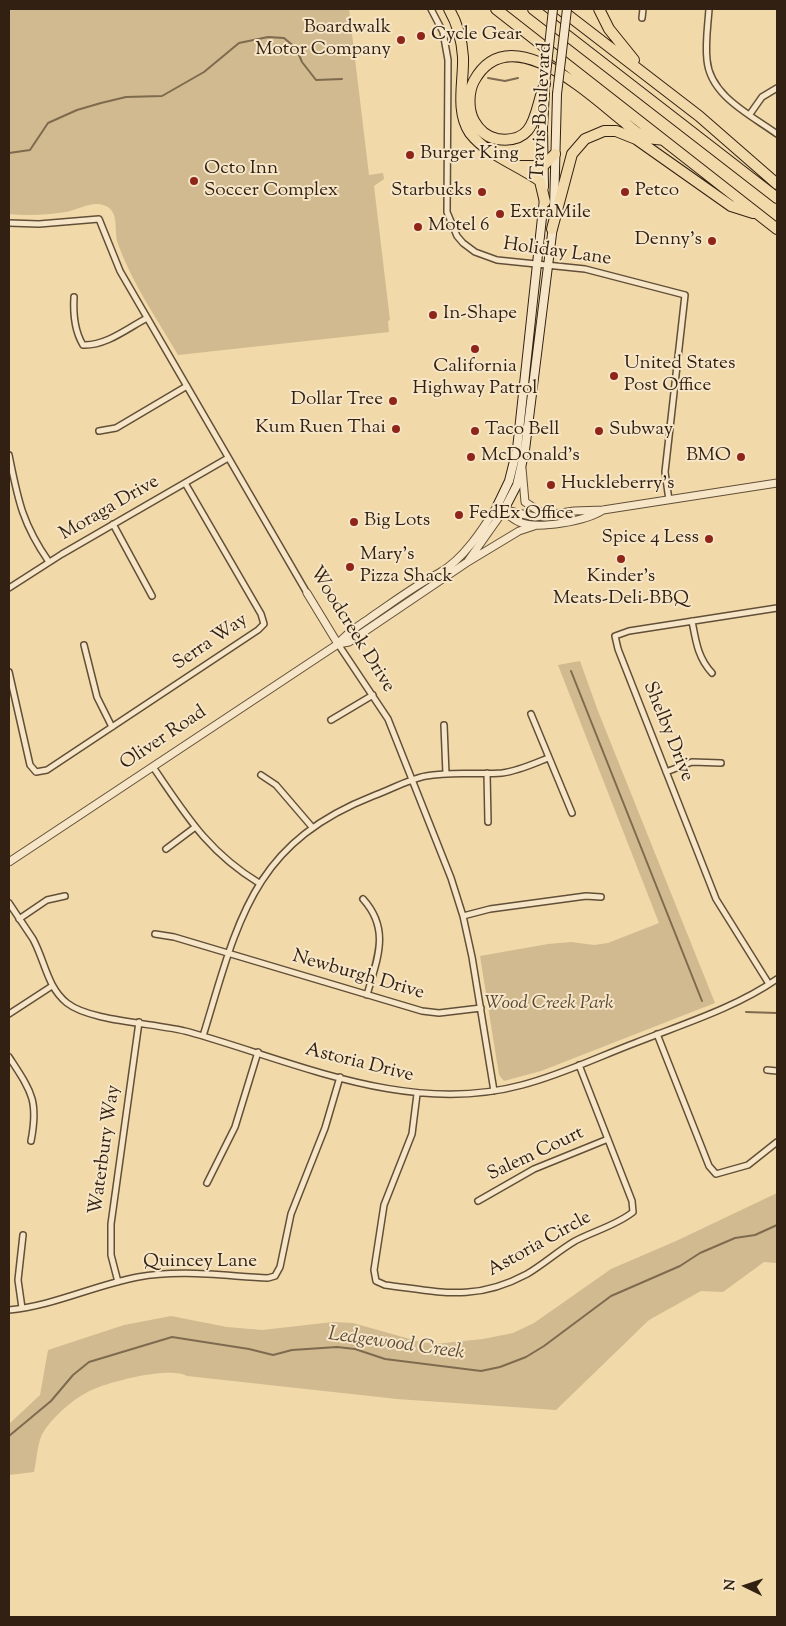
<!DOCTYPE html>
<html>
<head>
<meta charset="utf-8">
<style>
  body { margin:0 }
  #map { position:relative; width:786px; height:1626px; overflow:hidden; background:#f1d9a9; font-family:"Sorts Mill Goudy",serif }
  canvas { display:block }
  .frame { position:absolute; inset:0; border:10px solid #322113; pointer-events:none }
  .north { position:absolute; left:721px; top:1561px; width:50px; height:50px; -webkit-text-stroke:4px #f6e6c7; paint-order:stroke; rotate:274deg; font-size:14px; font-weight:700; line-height:20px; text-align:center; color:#322113 }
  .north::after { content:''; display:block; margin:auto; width:18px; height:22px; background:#322113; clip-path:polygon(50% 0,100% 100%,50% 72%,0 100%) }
</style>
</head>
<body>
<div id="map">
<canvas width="786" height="1626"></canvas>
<div class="frame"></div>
<div class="north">N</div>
</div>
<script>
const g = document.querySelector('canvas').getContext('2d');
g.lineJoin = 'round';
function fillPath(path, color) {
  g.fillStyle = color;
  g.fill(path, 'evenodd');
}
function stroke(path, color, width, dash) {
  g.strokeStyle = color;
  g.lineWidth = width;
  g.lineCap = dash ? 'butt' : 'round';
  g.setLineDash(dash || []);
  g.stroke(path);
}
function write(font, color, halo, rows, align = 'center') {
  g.font = font + ' "Sorts Mill Goudy",serif';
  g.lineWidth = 4;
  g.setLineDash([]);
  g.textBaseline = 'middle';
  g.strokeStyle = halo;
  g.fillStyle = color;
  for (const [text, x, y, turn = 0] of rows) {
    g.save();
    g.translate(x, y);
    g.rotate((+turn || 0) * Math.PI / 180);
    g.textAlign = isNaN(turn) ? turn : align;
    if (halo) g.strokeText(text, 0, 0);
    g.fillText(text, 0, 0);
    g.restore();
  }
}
const green = new Path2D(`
  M10,9H349L369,175L383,173L384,179L374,186L390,320L388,321L389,332L178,355C157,319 132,283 118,244C113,231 121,210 103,205C92,201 77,210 66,212C47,215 28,216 9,214Z
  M580,661L598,711L715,1003L541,1071L504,1081L499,1075L480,956L548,944L571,942L594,945L608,943L659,923L558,665Z
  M777,1193V1263L764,1262L723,1292L701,1291L649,1320L556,1410L397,1399L187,1376C170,1366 112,1381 94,1389C75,1397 55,1415 44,1431C37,1441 37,1460 34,1472L9,1475V1424L40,1395L48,1350L124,1325L171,1316L227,1327L262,1330L333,1322L353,1323L417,1341L434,1344L483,1339L513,1333L534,1323L611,1269L676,1241Z`);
const stream = new Path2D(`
  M488,78L505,81L518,78
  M9,153L30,150L48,123L77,110L101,103L126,97L162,96L204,72L239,43L268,37L284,38L296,48L302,62L316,80L342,79
  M571,671L702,1001
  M746,1012L777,1013
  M9,1436L51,1401L73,1375L89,1362L172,1337L249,1349L273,1355L292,1350L337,1347L355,1349L385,1359L481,1371L500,1367L526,1357L544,1346L611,1296L680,1266L700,1253L735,1238L755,1235L777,1225`);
const minor = new Path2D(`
  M431,9L443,32L448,60L447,212L457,236L463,243L475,252L497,260L585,269L685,295L665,472L669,500
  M709,9C708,25 705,43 707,60C710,96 751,115 777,134
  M642,18L643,9
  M750,114L762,97L777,88
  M9,223L39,224L99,219L120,271L307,593
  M74,297C73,314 74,330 83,345C106,346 128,328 147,318
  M99,431L116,428L187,386
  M9,455C18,500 22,523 49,562
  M113,524L152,596
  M9,588L62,554L228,458
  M692,621C696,642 698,658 712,673
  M338,644L388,719L451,878L463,916L472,957L494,1091
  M84,645L97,697L112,727
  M9,672L30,765L36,772L47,770L258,630L264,624L261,614L185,483
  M531,714L572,813
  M331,720L373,695
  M444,725L446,774
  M153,767C186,815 207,851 259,883
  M666,772L692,762L721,763
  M487,773L488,822
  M261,775L276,785L312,827
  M166,849L194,828
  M363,899C391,930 377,959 367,995
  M9,903C17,915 25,927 33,939C45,961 47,987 67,1003C91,1022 157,1023 189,1032C296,1062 408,1116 522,1085C561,1075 598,1057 635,1043C683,1024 735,1008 777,979
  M463,916L490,909L586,896L601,897
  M19,919L47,900L65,896
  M155,934L174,937L422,1011L439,1013L481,1008
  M769,984L716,899L618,649L615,636L629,631L777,608
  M9,1014L52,986
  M657,1034L709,1166L716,1174L748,1165L777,1142
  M203,1036C238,922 251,844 373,796C390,790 409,779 426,776C451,771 477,775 502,773C518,771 533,764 548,758
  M9,1057C31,1091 39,1100 31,1141
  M767,1070L777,1071
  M417,1094L412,1134L384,1205L374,1270L376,1281L385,1285C441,1292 475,1302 527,1274C544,1264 558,1251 575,1241C594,1231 617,1225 633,1212L632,1201L579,1065
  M207,1183L235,1127L258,1052
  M478,1201L534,1169L608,1139
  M118,1282L111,1255V1224L139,1022
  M22,1308L18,1280L23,1235
  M9,1310C53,1306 95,1285 138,1277C180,1269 225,1276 268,1278L275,1276L280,1267L291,1214L325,1128L340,1077`);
const tertiary = new Path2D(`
  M522,468L525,502L545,515
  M505,510L535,517L574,511L603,510L777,483
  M468,561L504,510
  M307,593L338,644
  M338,644L349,642L466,563L519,531L534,526
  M9,862L338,644C348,631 362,624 374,615C396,600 416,585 439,573C463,560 483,529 497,506C505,511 510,518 519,522C538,530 586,521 603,510`);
const secondary = new Path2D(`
  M544,187L543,128L545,91
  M554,209L557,94
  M497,506L509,481L517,449L544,199
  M504,510L517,485L525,450L553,226`);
const motorway = new Path2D(`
  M449,9C457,23 462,40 463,57C464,81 455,111 470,133C487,155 518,165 540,181L545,202
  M496,9L777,229
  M533,9L777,198
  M560,9L699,116L777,184
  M599,9L609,29L634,60
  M545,84C534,109 538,145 497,139C487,137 479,130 474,121C468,110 468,92 474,81C509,17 589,94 623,121C629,126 637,134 644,136C650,139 657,139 663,140
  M516,166H543L555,154
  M552,229L572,154L585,139L604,131H616L636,139L731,206L753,213`);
const secondaryBridge = new Path2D(`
  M545,84L553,9
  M557,94L567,9`);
const markers = [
  [421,36,5,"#8f2418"],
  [401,40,5,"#8f2418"],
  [410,155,5,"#8f2418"],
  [194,181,5,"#8f2418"],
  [482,192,5,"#8f2418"],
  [625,192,5,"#8f2418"],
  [500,214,5,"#8f2418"],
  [418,227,5,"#8f2418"],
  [712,241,5,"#8f2418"],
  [433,315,5,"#8f2418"],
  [475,349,5,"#8f2418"],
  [614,376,5,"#8f2418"],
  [393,401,5,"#8f2418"],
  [396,429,5,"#8f2418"],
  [475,431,5,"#8f2418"],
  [599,431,5,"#8f2418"],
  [471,457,5,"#8f2418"],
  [741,457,5,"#8f2418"],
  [551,485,5,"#8f2418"],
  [459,515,5,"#8f2418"],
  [354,522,5,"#8f2418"],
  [709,539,5,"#8f2418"],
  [621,559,5,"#8f2418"],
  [350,567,5,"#8f2418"]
];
const poiNames = [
  ["Boardwalk",391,29,"right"],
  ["Motor Company",391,51,"right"],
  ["Cycle Gear",431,36],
  ["Burger King",420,155],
  ["Octo Inn",204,170],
  ["Soccer Complex",204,192],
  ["Starbucks",472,192,"right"],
  ["Petco",635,192],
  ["ExtraMile",510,214],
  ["Motel 6",428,227],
  ["Denny's",702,241,"right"],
  ["In-Shape",443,315],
  ["United States",624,365],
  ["Post Office",624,387],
  ["California",475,368,"center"],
  ["Highway Patrol",475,390,"center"],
  ["Dollar Tree",383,401,"right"],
  ["Kum Ruen Thai",386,429,"right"],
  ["Taco Bell",485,431],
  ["Subway",609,431],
  ["McDonald's",481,457],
  ["BMO",731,457,"right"],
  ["Huckleberry's",561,485],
  ["FedEx Office",469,515],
  ["Big Lots",364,522],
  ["Spice 4 Less",699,539,"right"],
  ["Mary's",360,556],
  ["Pizza Shack",360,578],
  ["Kinder's",621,578,"center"],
  ["Meats-Deli-BBQ",621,600,"center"]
];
const streetNames = [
  ["Travis Boulevard",543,111,-87],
  ["Holiday Lane",557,253,8],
  ["Moraga Drive",110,509,-30],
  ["Woodcreek Drive",351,630,58],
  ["Serra Way",211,643,-34],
  ["Shelby Drive",667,732,68],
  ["Oliver Road",164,739,-34],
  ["Newburgh Drive",358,976,16],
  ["Astoria Drive",359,1064,14],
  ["Waterbury Way",106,1150,-82],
  ["Salem Court",536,1155,-25],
  ["Astoria Circle",540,1245,-29],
  ["Quincey Lane",200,1263]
];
const parkNames = [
  ["Wood Creek Park",549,1005]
];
const waterNames = [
  ["Ledgewood Creek",396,1345,8]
];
fillPath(green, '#d1ba90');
stroke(stream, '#7e6a4e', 2);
stroke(minor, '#624f38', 8);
stroke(tertiary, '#624f38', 9);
stroke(secondary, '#322113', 10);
stroke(motorway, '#322113', 12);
stroke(minor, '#f6e6c7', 5);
stroke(tertiary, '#f6e6c7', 7);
stroke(secondary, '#f6e6c7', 8);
stroke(motorway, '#f1d9a9', 10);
stroke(secondaryBridge, '#322113', 10, []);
stroke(secondaryBridge, '#f6e6c7', 8);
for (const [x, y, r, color] of markers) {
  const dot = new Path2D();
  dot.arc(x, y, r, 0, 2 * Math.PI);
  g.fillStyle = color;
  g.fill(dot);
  stroke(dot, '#f6e6c7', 2);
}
write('19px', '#322113', '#f6e6c7', poiNames, 'left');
write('19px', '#322113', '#f6e6c7', streetNames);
write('italic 19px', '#5a4732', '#f6e6c7', parkNames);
write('italic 20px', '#5e4b36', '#f6e6c7', waterNames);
</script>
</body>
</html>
